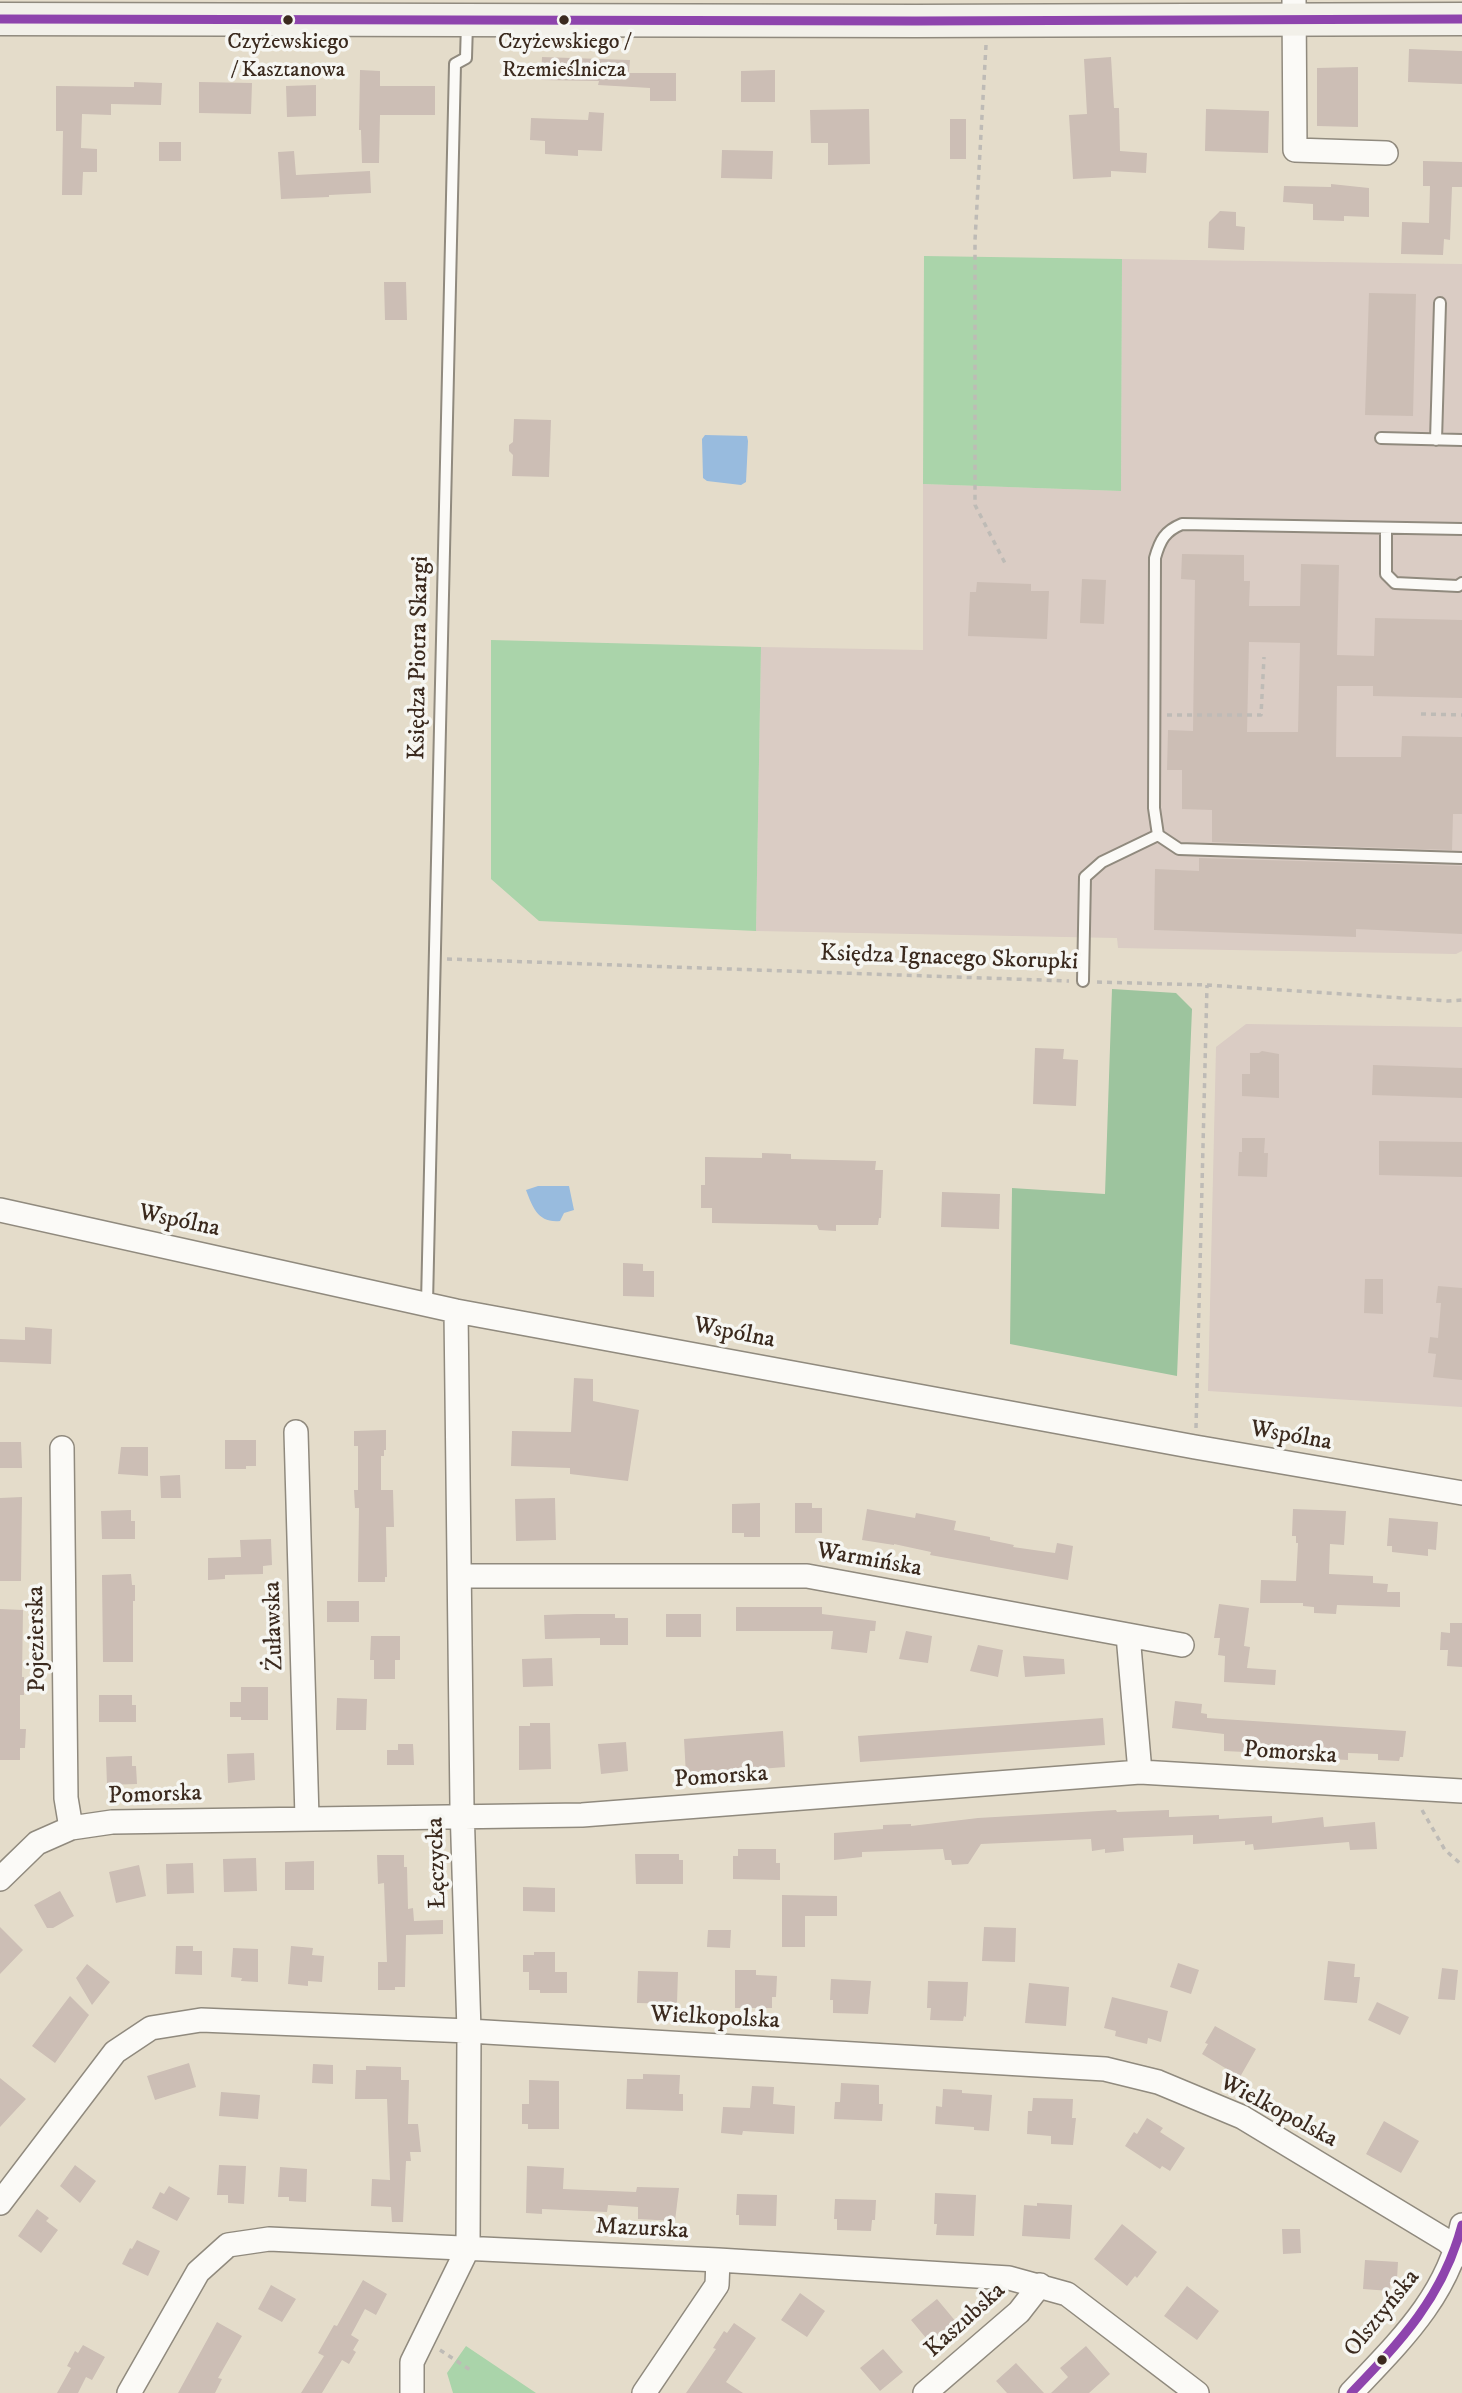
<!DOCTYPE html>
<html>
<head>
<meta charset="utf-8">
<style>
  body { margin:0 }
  canvas { display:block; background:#e4dcca }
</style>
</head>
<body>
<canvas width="1462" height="2393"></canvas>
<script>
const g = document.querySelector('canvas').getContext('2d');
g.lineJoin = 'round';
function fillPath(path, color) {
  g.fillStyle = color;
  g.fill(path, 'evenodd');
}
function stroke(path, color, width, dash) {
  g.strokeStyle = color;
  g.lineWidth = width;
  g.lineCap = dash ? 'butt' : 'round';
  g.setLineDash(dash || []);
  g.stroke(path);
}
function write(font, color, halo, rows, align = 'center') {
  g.font = font + ' "IM FELL DW Pica",serif';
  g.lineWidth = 7;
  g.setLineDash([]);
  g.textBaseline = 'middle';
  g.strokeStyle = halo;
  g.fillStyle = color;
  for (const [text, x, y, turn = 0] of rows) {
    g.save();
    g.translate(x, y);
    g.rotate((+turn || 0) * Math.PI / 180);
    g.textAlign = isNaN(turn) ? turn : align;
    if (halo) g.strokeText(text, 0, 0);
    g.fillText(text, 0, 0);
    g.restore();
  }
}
const industrial = new Path2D(`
  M1122,259L1462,264V951L1456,954L1118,948L1117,938L756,931L761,647L923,650V484L1121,491Z
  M1246,1024L1462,1027V1407L1208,1391L1216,1047Z`);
const green = new Path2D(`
  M924,256L1122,259L1121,491L923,484Z
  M491,640L761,647L756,931L539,921L491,879Z
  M466,2346L536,2393H453L447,2373Z`);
const forest = new Path2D(`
  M1112,989L1176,993L1192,1009L1177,1376L1010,1344L1012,1188L1105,1194Z`);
const water = new Path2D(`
  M705,435L747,436L748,441L746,482L741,485L707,481L703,478L702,439Z
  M538,1186H569L574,1210L564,1213L560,1221C538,1223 533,1208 526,1190Z`);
const building = new Path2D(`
  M1409,49L1462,51V84L1408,82Z
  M542,57L630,60L629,73H676V101H650V88L598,85L599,81L541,80Z
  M1111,57L1114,108H1119L1120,151L1147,153L1146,173L1111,171V177L1073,179L1069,115L1087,114L1084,59Z
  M1358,67V127L1317,126V68Z
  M360,70L380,71V86H435V115H380L379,163H362L361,130H359Z
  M775,70V102H741V71Z
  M134,82L162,83L161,105L111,104V115L82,114L81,148L97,149V172H83L82,195H62L63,131H56V86L134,87Z
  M199,82L252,83L251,114L199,113Z
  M316,85V116L287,117L286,86Z
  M869,109L870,164L828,165V143H811L810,110Z
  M1206,109L1269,111L1268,153L1205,151Z
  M589,112L604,113L602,151L578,150V156L545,154V141L530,140L531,118L588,120Z
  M950,119H966V159H950Z
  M159,142H181V161H159Z
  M722,150L773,151L772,179L721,178Z
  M294,151L296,175L370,171L371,193L329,195V197L281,199L278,152Z
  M1423,161L1462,162V187H1452L1450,240L1444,239L1443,255L1401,254L1402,222L1429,223L1430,186H1423Z
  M1331,184L1369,188V217L1344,216V221L1313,220V204L1283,202L1284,186L1331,187Z
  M1220,211L1236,212V226L1245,227L1244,250L1208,248L1209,222Z
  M384,282H406L407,320H385Z
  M1369,293L1416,294L1413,416L1365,415Z
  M514,419L551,420L549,477L512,476L513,455L509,451V445L513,442Z
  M1182,554L1244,555V581H1250L1249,606H1300L1301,564L1339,565L1337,655L1374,656L1375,618L1462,620V698L1373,696V686H1337L1336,757H1401L1402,736L1462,737V814H1453L1452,850L1212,842V810L1182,809V770H1167L1168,730L1193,731L1195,580L1181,579ZM1249,642L1300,643L1298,732H1247Z
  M1082,579L1106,580L1104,624L1080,623Z
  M977,582L1031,584V591H1049L1047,639L968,636L970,592H976Z
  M1199,858L1462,866V934L1356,929V937L1154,930L1155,869L1199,871Z
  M1035,1048L1064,1049L1063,1059L1078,1060L1076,1106L1033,1104Z
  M1262,1051L1279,1054V1098L1242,1096V1074H1250V1053H1259Z
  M1373,1065L1462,1068V1098L1372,1095Z
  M1242,1138H1265L1264,1153H1268L1267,1177L1238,1176L1239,1152H1242Z
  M1379,1141L1462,1142V1177L1379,1175Z
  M762,1153L791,1154V1159L876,1161L875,1170H883L881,1218H879L878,1225H836V1231L819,1230L817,1225L712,1223V1208H701V1185H705V1157L762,1158Z
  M942,1192L1000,1194L999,1229L941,1227Z
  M623,1263L643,1264V1271H654V1297L623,1296Z
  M1365,1279H1383V1314L1364,1313Z
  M1438,1286L1462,1288V1380L1433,1377L1436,1354L1428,1353L1430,1337L1438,1338L1441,1303H1436Z
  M25,1327L52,1329L51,1364L0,1362V1339L25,1340Z
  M574,1378L593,1379V1401L639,1410L628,1481L570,1474V1468L511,1466L512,1431L571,1432Z
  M386,1430V1450H384V1456H381V1490H393L394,1527H386L387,1577H385V1582H358L359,1508H355L354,1490H358V1446H354V1431Z
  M225,1440H256V1466H246V1469H225Z
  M0,1442H21L22,1468H0Z
  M121,1447H148V1476L118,1474Z
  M180,1475L181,1498H161L160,1476Z
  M22,1497L21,1581H0V1498Z
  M555,1498L556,1540L516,1541L515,1499Z
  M760,1503V1537H744V1533H732V1504Z
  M795,1503H812V1508H822V1533H795Z
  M867,1509L915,1518L916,1513L956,1521L954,1530L990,1537V1540L1014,1545L1013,1547L1055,1553L1057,1543L1073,1546L1068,1580L930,1555L931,1552L894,1544V1545L862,1540Z
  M1293,1509L1346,1511L1344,1545L1330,1544L1329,1574L1373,1576V1583L1388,1584L1387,1592H1400V1607L1337,1605L1336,1614L1314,1613V1607L1303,1606V1603H1260L1261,1580L1296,1581L1298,1543H1296V1536H1292Z
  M131,1510V1521H135V1539H102L101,1511Z
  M1389,1518L1438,1522L1436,1550L1428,1549V1556L1392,1552V1546H1387Z
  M271,1539L272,1565L263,1566V1574L225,1575V1579L208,1580V1558L241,1557L240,1540Z
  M131,1574L132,1585H135V1601H133V1662H103L102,1575Z
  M327,1601H359V1622H327Z
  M1219,1604L1249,1608L1244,1646L1250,1647L1247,1668L1276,1670L1275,1685L1224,1682L1225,1656L1218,1655L1220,1638H1214Z
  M736,1607H822V1614L876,1621L875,1631H870L867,1653L831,1649L833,1631H736Z
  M0,1609L23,1610L22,1677H24V1695H20V1729H26L25,1748H20V1760H0Z
  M577,1614H615V1618H628V1645H600V1638L545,1639L544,1615Z
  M666,1614H701V1637H666Z
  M1450,1623H1462V1667L1447,1666L1448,1650H1440L1441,1632L1450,1633Z
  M906,1631L932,1636L928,1663L899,1659Z
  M371,1636H400V1660H395V1679H374V1660H370Z
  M978,1645L1003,1650L998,1677L970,1671Z
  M1023,1656L1064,1659L1065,1674L1025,1677Z
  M552,1658L553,1686L523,1687L522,1659Z
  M241,1687H268V1720H241V1717H230V1702H241Z
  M99,1695H132V1705H136V1722H99Z
  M337,1698L367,1699L366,1730H336Z
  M1175,1701L1202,1704L1201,1713L1207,1714V1718L1406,1731L1403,1757H1400L1399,1761L1378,1760V1754L1348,1753V1760L1275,1756L1276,1751L1245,1748V1752L1224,1751V1734L1172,1728Z
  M1103,1718L1105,1745L860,1762L858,1736Z
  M530,1723H550L551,1769L519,1770V1726H530Z
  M783,1731L785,1767L686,1775L684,1739Z
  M626,1742L628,1771L601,1774L598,1744Z
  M398,1744H413L414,1765H387V1750H398Z
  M254,1753L255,1780L228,1783L227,1754Z
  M132,1756V1766H136L137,1784L107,1785L106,1757Z
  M1116,1810L1117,1812L1169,1810V1817L1219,1815V1819L1272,1816V1823L1323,1817L1324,1827L1375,1822L1377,1849L1350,1850L1349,1842L1254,1850L1253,1844L1245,1845V1841L1193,1844V1835L1123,1838L1124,1851L1105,1853V1849L1092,1851L1091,1839L981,1844L968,1864L952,1865L951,1860H945L943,1849L862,1852V1857L834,1860V1833L883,1829V1825L911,1824V1826L978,1818Z
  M738,1849H776V1863H780V1880L733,1879V1856H738Z
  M635,1854H679V1860H683V1884H636Z
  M377,1855H404V1867H407L408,1909L413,1908L414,1921L443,1920V1934L406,1935L405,1987H395V1990H378V1962H387L384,1883L378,1884Z
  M256,1858L257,1891L224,1892L223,1859Z
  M314,1861V1890H285V1862Z
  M193,1863L194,1893L167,1894L166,1864Z
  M139,1865L146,1896L116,1903L109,1872Z
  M523,1887L555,1888V1912L523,1911Z
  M60,1891L74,1916L53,1928H47L34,1905Z
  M782,1895L837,1896V1916H805V1947H782Z
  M0,1927L23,1950L0,1974Z
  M984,1927L1016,1928L1015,1962L982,1961Z
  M708,1930H731L730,1948L707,1947Z
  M176,1946H193V1951H202V1975L175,1974Z
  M291,1946L313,1948L312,1955L324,1956L322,1982L308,1981V1986L288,1984Z
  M233,1948L258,1949V1982L241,1981L242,1978L231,1977Z
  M534,1952H555V1972H567V1993H540V1990H529V1972H523V1955H534Z
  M1328,1961L1355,1964L1354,1977H1360L1357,2003L1324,2000Z
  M1178,1963L1199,1970L1191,1994L1170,1987Z
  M87,1964L110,1982L92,2005L76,1978Z
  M1442,1968L1458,1970L1455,2000L1438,1999Z
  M735,1970H756V1975L777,1976L776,1997H772V2008H735Z
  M638,1971L678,1972L677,2004L637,2003Z
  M831,1979L871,1981L868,2014L833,2013V2000H830Z
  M928,1981L968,1982L966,2017L964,2016L963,2021L930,2020L931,2008H927Z
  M1029,1983L1069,1987L1066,2026L1025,2023Z
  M70,1996L89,2015L55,2063L32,2046Z
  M1112,1997L1168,2011L1161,2042L1148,2038L1147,2044L1115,2036L1116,2031L1104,2028Z
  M1377,2002L1409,2017L1400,2035L1368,2020Z
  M1215,2026L1256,2049L1240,2077L1202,2054L1208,2044L1205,2043Z
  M189,2063L196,2087L155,2100L147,2076Z
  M313,2064L333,2065V2084L312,2083Z
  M366,2066L401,2067V2080H409L408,2124H418L421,2152H410L411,2161H406L403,2222H392L391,2207L371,2206L372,2179L390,2180L387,2099H355L356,2070H366Z
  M643,2074L680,2075L679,2094H683V2111L626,2109L627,2079H643Z
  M0,2078L26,2099L0,2127Z
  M529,2080L559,2081V2129H528V2124H522V2104H529Z
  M841,2083L879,2085V2104H883L882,2121L834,2119L835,2102H840Z
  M752,2086L774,2087L773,2104L795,2106L794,2134L743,2131L742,2135L721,2133L723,2107L750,2108Z
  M943,2089L962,2090V2093L992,2095L989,2131L974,2130V2127L935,2124L936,2106L942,2107Z
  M221,2092L260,2095L258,2119L219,2116Z
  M1033,2098L1073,2099L1072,2118H1076L1073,2145L1051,2144V2136L1027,2134L1028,2111H1032Z
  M1147,2118L1163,2128L1160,2132L1185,2148L1170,2171L1162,2166L1160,2169L1125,2146L1134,2132L1137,2134Z
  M1384,2121L1419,2141L1401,2173L1366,2154Z
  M75,2165L96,2181L80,2203L60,2186Z
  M219,2165L246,2166L244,2204L228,2203V2195H217Z
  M527,2166L564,2168L563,2189L636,2192L637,2187L679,2188L675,2221L638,2219V2207L608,2205L607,2212L542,2209V2214L526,2213Z
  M280,2167L307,2169L306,2202L289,2201V2197H278Z
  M169,2186L190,2198L177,2221L152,2208L160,2192L164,2194Z
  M935,2193L976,2195L974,2236L936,2235L937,2224H934Z
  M737,2194L777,2195L776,2226L739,2225V2215H736Z
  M835,2199L876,2200L875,2220H872L871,2231L837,2230V2219H834Z
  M1037,2203L1072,2205L1070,2239L1022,2236L1024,2205L1037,2206Z
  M37,2209L49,2218L46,2221L58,2230L41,2253L18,2236Z
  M1122,2224L1157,2252L1137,2278L1135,2276L1127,2286L1094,2259Z
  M1282,2229H1300L1301,2253L1283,2254Z
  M137,2240L160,2251L148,2276L122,2264L130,2248L132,2249Z
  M1365,2260L1398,2262L1397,2279L1391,2278L1390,2291L1363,2289Z
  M363,2280L387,2294L376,2315L365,2309L351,2335L359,2340L353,2350L356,2352L349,2364L342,2360L322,2393H301L324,2356L318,2353L334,2325L337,2326Z
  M271,2285L296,2299L282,2322L258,2309Z
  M1187,2286L1219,2311L1197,2340L1164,2316Z
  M800,2293L825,2311L807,2337L781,2320Z
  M937,2299L957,2323L931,2344L911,2320Z
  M217,2322L242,2336L218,2378L222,2379L215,2393H178Z
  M734,2323L756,2338L726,2382L743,2393H686L716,2349L713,2348L724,2331L727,2333Z
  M83,2345L105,2357L92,2380L86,2377L78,2393H57L71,2368L67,2366L75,2351L78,2353Z
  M1086,2346L1110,2374L1089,2393H1051L1068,2377L1060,2368Z
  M883,2349L903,2372L880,2391L860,2368Z
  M1016,2363L1044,2393H1007L996,2381Z`);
const path = new Path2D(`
  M986,45L975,240V505L1007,567
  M1421,714L1462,715
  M1167,715H1261L1264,657
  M447,959L1069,981
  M1097,982L1207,985L1448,1001L1462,1000
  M1196,1428L1207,985
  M1422,1810L1445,1850L1462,1865
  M440,2350L472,2371`);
const lane = new Path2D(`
  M1381,438L1462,440
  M1436,440L1440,303
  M1386,528V574L1395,583L1458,586L1462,583
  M1462,529L1182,524C1165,531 1160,540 1155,558L1154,808L1158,835L1179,849L1462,858
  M1083,981L1085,877L1102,862L1158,835
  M427,1303L455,64L466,58L467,23`);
const street = new Path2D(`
  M1294,0L1295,150L1386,153
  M0,1210L456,1311L1195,1447L1462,1493
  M296,1432L307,1818
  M62,1448L66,1798L71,1828
  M461,1576H807L1128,1635L1140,1772
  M1128,1635L1182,1645
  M0,1879L37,1843L71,1828L112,1822L582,1815L1140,1772L1462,1791
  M0,2203L115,2052L151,2028L201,2020L469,2031L1105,2069L1158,2082L1242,2117L1447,2241L1462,2255
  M129,2393L198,2272L228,2245L269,2239L718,2260L1009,2278L1067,2294L1197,2393
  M412,2393V2362L468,2248L469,2031L462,1807L456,1311
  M644,2393L717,2285L718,2260
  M925,2393L1019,2312L1040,2285
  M1351,2393C1399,2342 1448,2296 1462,2225`);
const secondary = new Path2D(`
  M0,19L916,21L1462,19`);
const bus1 = new Path2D(`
  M0,19L916,21L1462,19
  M1351,2393C1401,2341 1443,2297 1462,2225`);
const markers = [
  [288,20,6,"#3b2a1e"],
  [564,20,6,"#3b2a1e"],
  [1382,2360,6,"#3b2a1e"]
];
const busNames = [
  ["Czyżewskiego",288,43],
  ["/ Kasztanowa",288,71],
  ["Czyżewskiego /",564,43],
  ["Rzemieślnicza",564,71]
];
const streetNames = [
  ["Księdza Piotra Skargi",420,658,-89],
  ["Księdza Ignacego Skorupki",949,959,2],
  ["Wspólna",179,1222,12],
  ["Wspólna",734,1334,11],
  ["Wspólna",1291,1437,10],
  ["Warmińska",869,1561,10],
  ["Żuławska",275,1626,-92],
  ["Pojezierska",38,1639,-91],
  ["Pomorska",1290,1754,4],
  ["Pomorska",721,1778,-4],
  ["Pomorska",155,1796,-2],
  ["Łęczycka",438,1863,-92],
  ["Wielkopolska",715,2019,3],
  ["Wielkopolska",1278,2112,28],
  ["Mazurska",642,2230,3],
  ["Olsztyńska",1383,2314,-51],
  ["Kaszubska",966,2321,-42]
];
fillPath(industrial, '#daccc4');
fillPath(green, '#aad4aa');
fillPath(forest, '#9dc49e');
fillPath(water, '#98bbde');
fillPath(building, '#ccbeb5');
stroke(lane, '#908a7e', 14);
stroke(street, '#908a7e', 26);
stroke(secondary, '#908a7e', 35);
stroke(path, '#bebbb6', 3.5, [5, 5]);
stroke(lane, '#fbfaf7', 10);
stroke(street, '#fbfaf7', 23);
stroke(secondary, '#f2f0e9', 32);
stroke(bus1, '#8e44ad', 9);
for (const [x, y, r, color] of markers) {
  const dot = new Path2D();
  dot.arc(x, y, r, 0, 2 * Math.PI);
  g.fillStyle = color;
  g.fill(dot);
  stroke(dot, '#f6f6f2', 2.5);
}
write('22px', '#3b2a1e', '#f6f6f2', busNames);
write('24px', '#3b2a1e', '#f6f6f2', streetNames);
</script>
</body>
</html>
